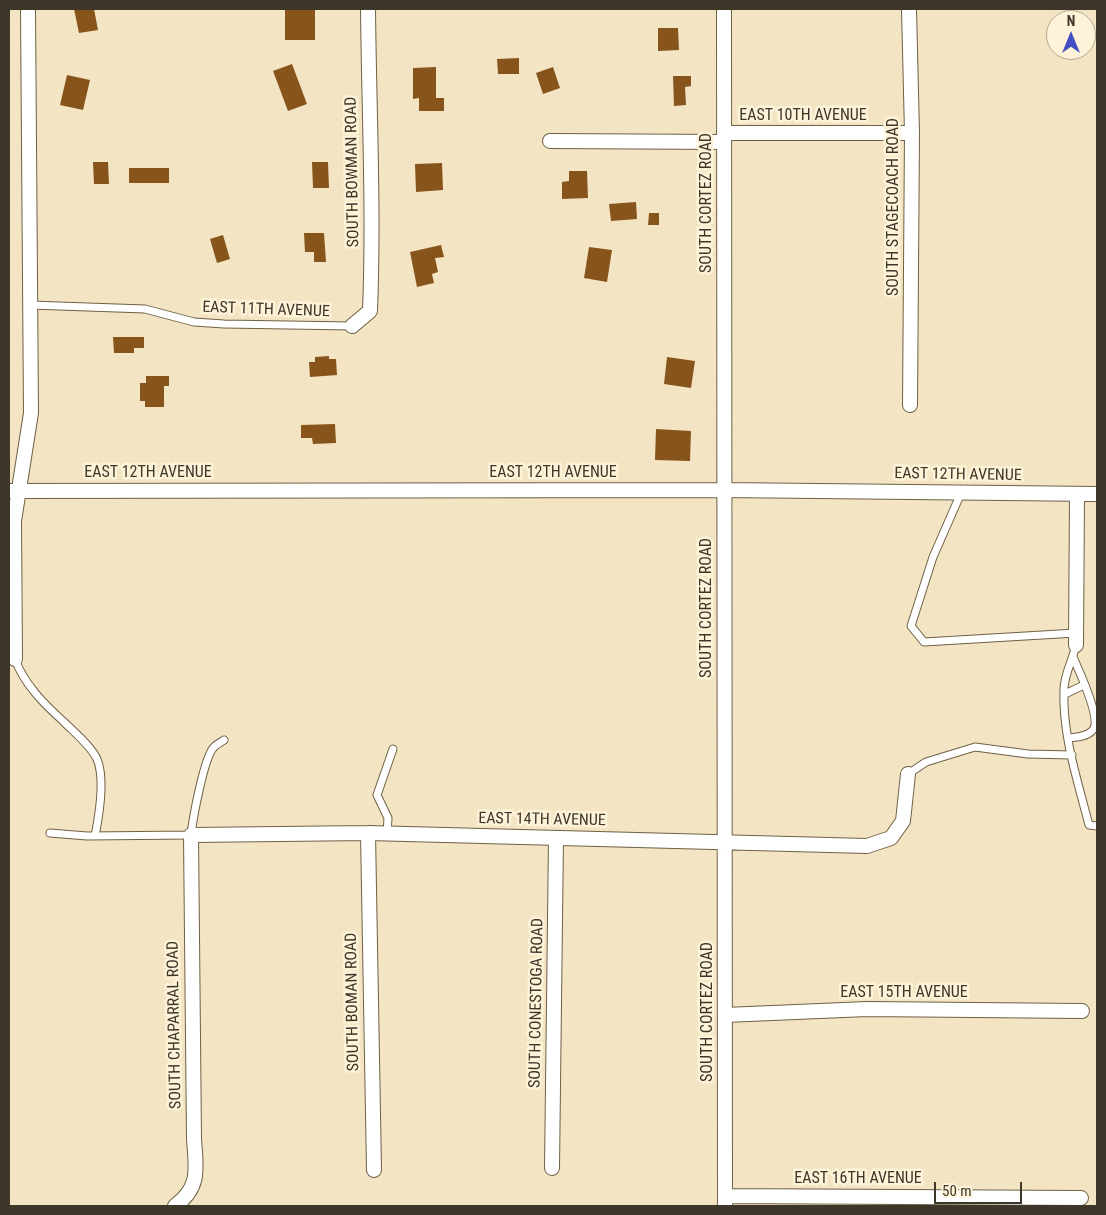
<!DOCTYPE html>
<html>
<head>
<meta charset="utf-8">
<style>
  body { margin:0 }
  #map { position:relative; width:1106px; height:1215px; overflow:hidden; background:#f3e5c3; font-family:"Roboto Condensed",sans-serif }
  canvas { display:block }
  .frame { position:absolute; inset:0; border:10px solid #3d372a; pointer-events:none }
  .north { position:absolute; left:1046px; top:10px; width:50px; height:50px; box-sizing:border-box; background:#fef3d8; border:1px solid #b1a892; border-radius:50%; rotate:0deg; font-size:14px; font-weight:700; line-height:20px; text-align:center; color:#3d372a }
  .north::after { content:''; display:block; margin:auto; width:18px; height:22px; background:#434fc3; clip-path:polygon(50% 0,100% 100%,50% 72%,0 100%) }
  .scale { position:absolute; left:934px; top:1182px; width:88px; height:22px; box-sizing:border-box; border:2px solid #3d372a; border-top:0; padding-left:6px; font-size:15px; line-height:18px; white-space:nowrap; color:#3d372a; -webkit-text-stroke:4px #fef3d8; paint-order:stroke }
</style>
</head>
<body>
<div id="map">
<canvas width="1106" height="1215"></canvas>
<div class="frame"></div>
<div class="north">N</div>
<div class="scale">50 m</div>
</div>
<script>
const g = document.querySelector('canvas').getContext('2d');
g.lineJoin = 'round';
function fillPath(path, color) {
  g.fillStyle = color;
  g.fill(path, 'evenodd');
}
function stroke(path, color, width, dash) {
  g.strokeStyle = color;
  g.lineWidth = width;
  g.lineCap = dash ? 'butt' : 'round';
  g.setLineDash(dash || []);
  g.stroke(path);
}
function write(font, color, halo, rows, align = 'center') {
  g.font = font + ' "Roboto Condensed",sans-serif';
  g.lineWidth = 5;
  g.setLineDash([]);
  g.textBaseline = 'middle';
  g.strokeStyle = halo;
  g.fillStyle = color;
  for (const [text, x, y, turn = 0] of rows) {
    g.save();
    g.translate(x, y);
    g.rotate((+turn || 0) * Math.PI / 180);
    g.textAlign = isNaN(turn) ? turn : align;
    if (halo) g.strokeText(text, 0, 0);
    g.fillText(text, 0, 0);
    g.restore();
  }
}
const building = new Path2D(`
  M74,9H94L98,30L79,33Z
  M285,9H315V40H285Z
  M658,28H678L679,50L658,51Z
  M519,58V74H498L497,59Z
  M292,64L307,104L288,111L273,71Z
  M436,67V98H444V111H419V98L413,99V68Z
  M553,67L560,88L543,94L536,73Z
  M67,75L90,80L83,110L60,105Z
  M673,76H691V86L685,87L686,105L674,106Z
  M93,162H108L109,184H94Z
  M312,162H328L329,188H313Z
  M442,163L443,190L416,192L415,164Z
  M129,168H169V183H129Z
  M569,171H587L588,198L562,199V182L569,181Z
  M636,202L637,219L611,221L609,204Z
  M649,213H659V225H648Z
  M304,233H324L326,262H314V252H305Z
  M223,235L230,259L217,263L210,239Z
  M441,245L444,257L435,258L438,272L432,274L434,283L417,287L410,252Z
  M589,247L612,250L607,282L584,278Z
  M113,337H144V348H134V353H114Z
  M329,356V359H336L337,375L310,377L309,362H315V357Z
  M667,357L695,361L691,388L664,384Z
  M146,376H169V386H164V407H145V401H140V383H146Z
  M335,424L336,443L313,444L312,438H301V425Z
  M656,429L691,431L690,461L655,460Z`);
const service = new Path2D(`
  M30,305L145,309L194,322L224,324L352,326
  M961,493L933,557L911,626L924,642L1076,633
  M1076,645C1073,659 1064,675 1064,689C1062,735 1078,782 1089,825L1097,826
  M15,659C24,684 44,704 64,722C75,733 90,745 97,759C105,778 99,816 95,836
  M1065,694L1084,685
  M1069,738C1076,737 1086,737 1092,731C1103,721 1079,671 1073,657
  M908,774L926,762L975,747L1028,754L1072,755
  M50,833L87,836L191,835C193,818 204,757 214,747C217,744 221,742 224,740
  M387,834L388,818L377,795L393,749`);
const minor = new Path2D(`
  M724,9L725,1206
  M909,9L912,133L910,405
  M724,133H912
  M550,141L724,142
  M352,326L370,311C374,211 369,110 368,9
  M9,491L724,490L1097,494
  M1076,645L1077,494
  M15,659L14,521L31,413L28,9
  M368,833L374,1170
  M725,1015L867,1009L1082,1011
  M552,1168L556,838
  M725,1196L1081,1198
  M175,1206C201,1187 196,1168 194,1139L191,835L368,833L867,846L891,838L903,821L908,774`);
const streetNames = [
  ["EAST 10TH AVENUE",803,116],
  ["SOUTH BOWMAN ROAD",353,172,-91],
  ["SOUTH CORTEZ ROAD",707,203,-90],
  ["SOUTH STAGECOACH ROAD",894,207,-90],
  ["EAST 11TH AVENUE",266,310,2],
  ["EAST 12TH AVENUE",148,473],
  ["EAST 12TH AVENUE",553,473],
  ["EAST 12TH AVENUE",958,475,1],
  ["SOUTH CORTEZ ROAD",707,608,-90],
  ["EAST 14TH AVENUE",542,820,1],
  ["EAST 15TH AVENUE",904,993],
  ["SOUTH BOMAN ROAD",353,1002,-91],
  ["SOUTH CONESTOGA ROAD",537,1003,-89],
  ["SOUTH CORTEZ ROAD",708,1012,-90],
  ["SOUTH CHAPARRAL ROAD",175,1025,-91],
  ["EAST 16TH AVENUE",858,1179]
];
fillPath(building, '#87541c');
stroke(service, '#6e6144', 9);
stroke(minor, '#6e6144', 16);
stroke(service, '#fff', 7);
stroke(minor, '#fff', 14);
write('16px', '#3d372a', '#fef3d8', streetNames);
</script>
</body>
</html>
